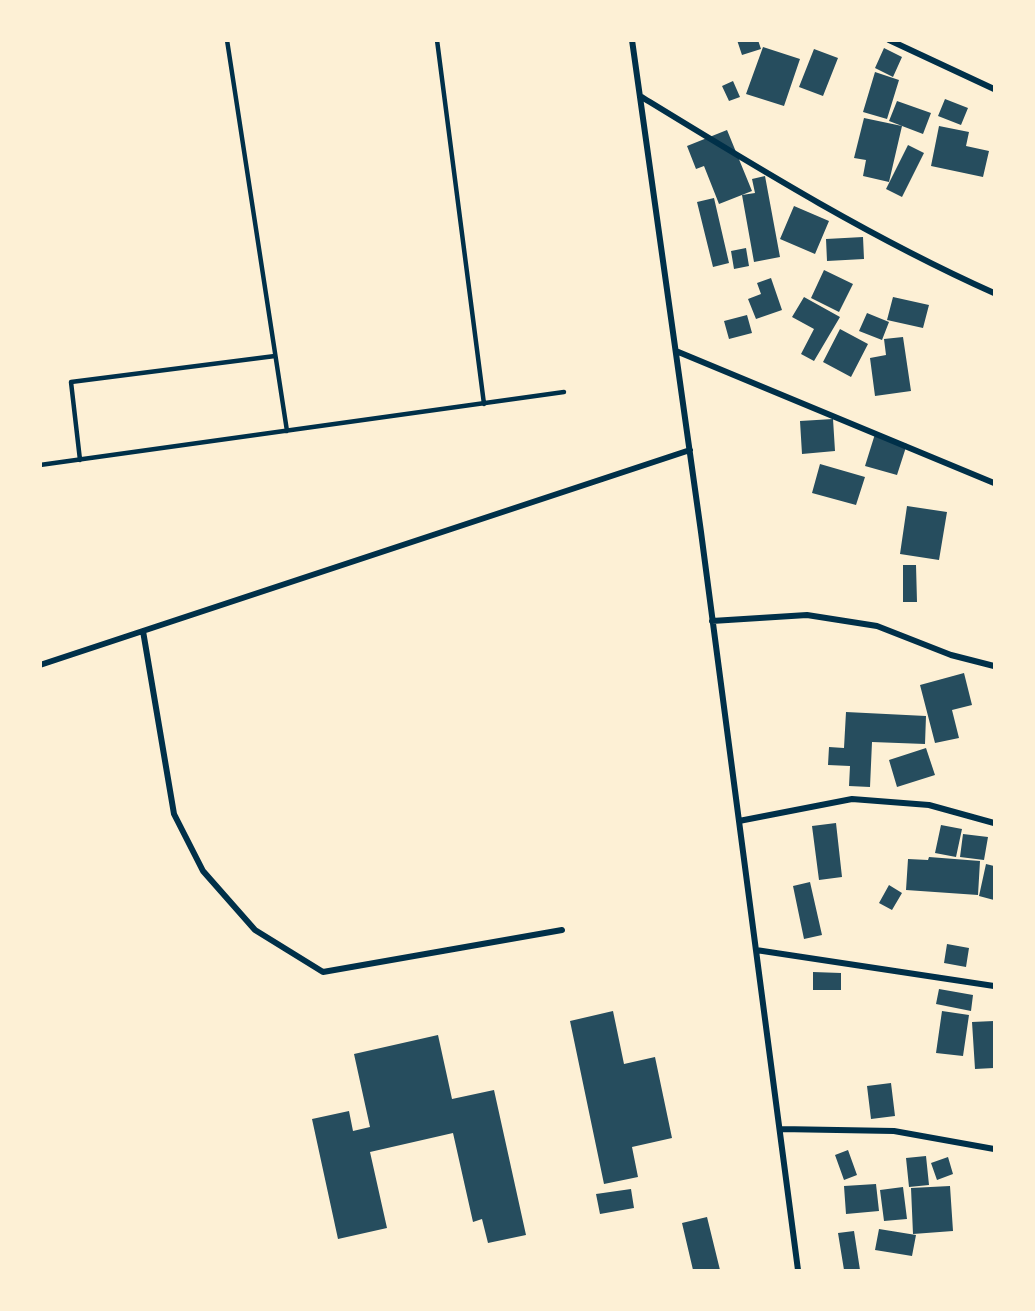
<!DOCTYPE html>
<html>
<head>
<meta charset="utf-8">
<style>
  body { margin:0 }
  #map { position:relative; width:1035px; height:1311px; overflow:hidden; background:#fdf0d5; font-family:"PT Serif",serif }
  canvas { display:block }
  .frame { position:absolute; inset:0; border:42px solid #fdf0d5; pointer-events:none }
</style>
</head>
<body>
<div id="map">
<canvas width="1035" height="1311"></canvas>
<div class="frame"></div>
</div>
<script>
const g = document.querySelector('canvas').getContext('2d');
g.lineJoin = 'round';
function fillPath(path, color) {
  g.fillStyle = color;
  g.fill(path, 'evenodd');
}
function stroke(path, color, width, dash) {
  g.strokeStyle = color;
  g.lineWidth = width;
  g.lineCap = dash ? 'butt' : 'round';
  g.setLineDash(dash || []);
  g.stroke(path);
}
const building = new Path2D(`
  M737,40H758L761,49L742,55Z
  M763,47L800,59L784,106L746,94Z
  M884,48L902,57L893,77L875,68Z
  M814,49L838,58L823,96L799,87Z
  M875,72L899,80L887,119L863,112Z
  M733,81L740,97L729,101L722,86Z
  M945,99L968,108L961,125L938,116Z
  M897,101L931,113L923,134L889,121Z
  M864,118L902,126L889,182L863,176L866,160L854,158Z
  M939,126L969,132L966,146L989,151L983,177L931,166Z
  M727,130L752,191L719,204L704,166L696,169L687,146Z
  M908,145L924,153L902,197L886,189Z
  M765,176L780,257L754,262L742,195L755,193L752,179Z
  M714,198L729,263L713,267L697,202Z
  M794,206L829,221L815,254L780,239Z
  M863,237L864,259L827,261L826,239Z
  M746,248L749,266L734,269L731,251Z
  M824,270L853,284L839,312L811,298Z
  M771,278L782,310L756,319L748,299L761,294L757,283Z
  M804,297L840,317L814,361L801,354L814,329L792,317Z
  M893,297L929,305L923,328L887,320Z
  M867,313L889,322L882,340L859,331Z
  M747,315L752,333L729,339L724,321Z
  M840,329L868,344L851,377L823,362Z
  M903,337L911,391L875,396L870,358L886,355L884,339Z
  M833,419L835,451L802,454L800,421Z
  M875,434L907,444L897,475L865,466Z
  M820,464L865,477L856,505L812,493Z
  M907,506L947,512L939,560L900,554Z
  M903,565H916L917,602H903Z
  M964,673L972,705L952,710L959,738L935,743L920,685Z
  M846,712L926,716L925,744L872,742L870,787L849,786L850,766L828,765L829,747L844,748Z
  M926,748L935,775L897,787L889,760Z
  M836,823L842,877L819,880L812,826Z
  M941,825L962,829L956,857L935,853Z
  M963,834L988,837L984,860L960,857Z
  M929,857L980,861L978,895L906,890L908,859L928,860Z
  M986,864L994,866V900L979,896Z
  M810,882L822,935L804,939L793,886Z
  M889,885L902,893L892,910L879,903Z
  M947,944L969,948L966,967L944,963Z
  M813,972L841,973V990H813Z
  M939,989L973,995L971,1011L936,1004Z
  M613,1011L624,1064L655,1057L672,1138L632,1147L638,1177L604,1184L570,1021Z
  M942,1011L969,1015L963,1056L936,1053Z
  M994,1021V1068L975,1069L972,1022Z
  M438,1035L452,1099L494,1090L526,1235L488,1243L482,1219L473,1222L453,1133L370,1152L387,1228L338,1239L312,1119L349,1111L353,1131L370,1127L354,1054Z
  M891,1083L895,1116L871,1119L867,1086Z
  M848,1150L857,1175L844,1180L835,1155Z
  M926,1156L929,1185L909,1187L906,1158Z
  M948,1157L953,1174L937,1180L931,1163Z
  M876,1184L879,1211L846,1214L844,1186Z
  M950,1186L953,1231L913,1234L911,1188Z
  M903,1187L907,1219L884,1221L880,1190Z
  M631,1189L634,1208L600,1214L596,1194Z
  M707,1217L720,1270H693L682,1223Z
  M879,1229L916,1235L912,1256L875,1250Z
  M854,1231L860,1270H844L838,1233Z`);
const service = new Path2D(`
  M227,40L287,431
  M437,40L484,404
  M80,460L71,382L275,356
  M40,465L564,392`);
const minor = new Path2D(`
  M632,40L701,532L798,1270
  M889,40L994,89
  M640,96C756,167 871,238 994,293
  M676,351L994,483
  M712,621L807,615L877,626L951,655L994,666
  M143,631L174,814L203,871L255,930L323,972L562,930
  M40,665L690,450
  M739,821L852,799L929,805L994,823
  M756,950L994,986
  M780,1129L894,1131L994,1149`);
fillPath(building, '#264d5e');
stroke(service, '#003049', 4.5);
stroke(minor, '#003049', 6);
</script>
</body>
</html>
